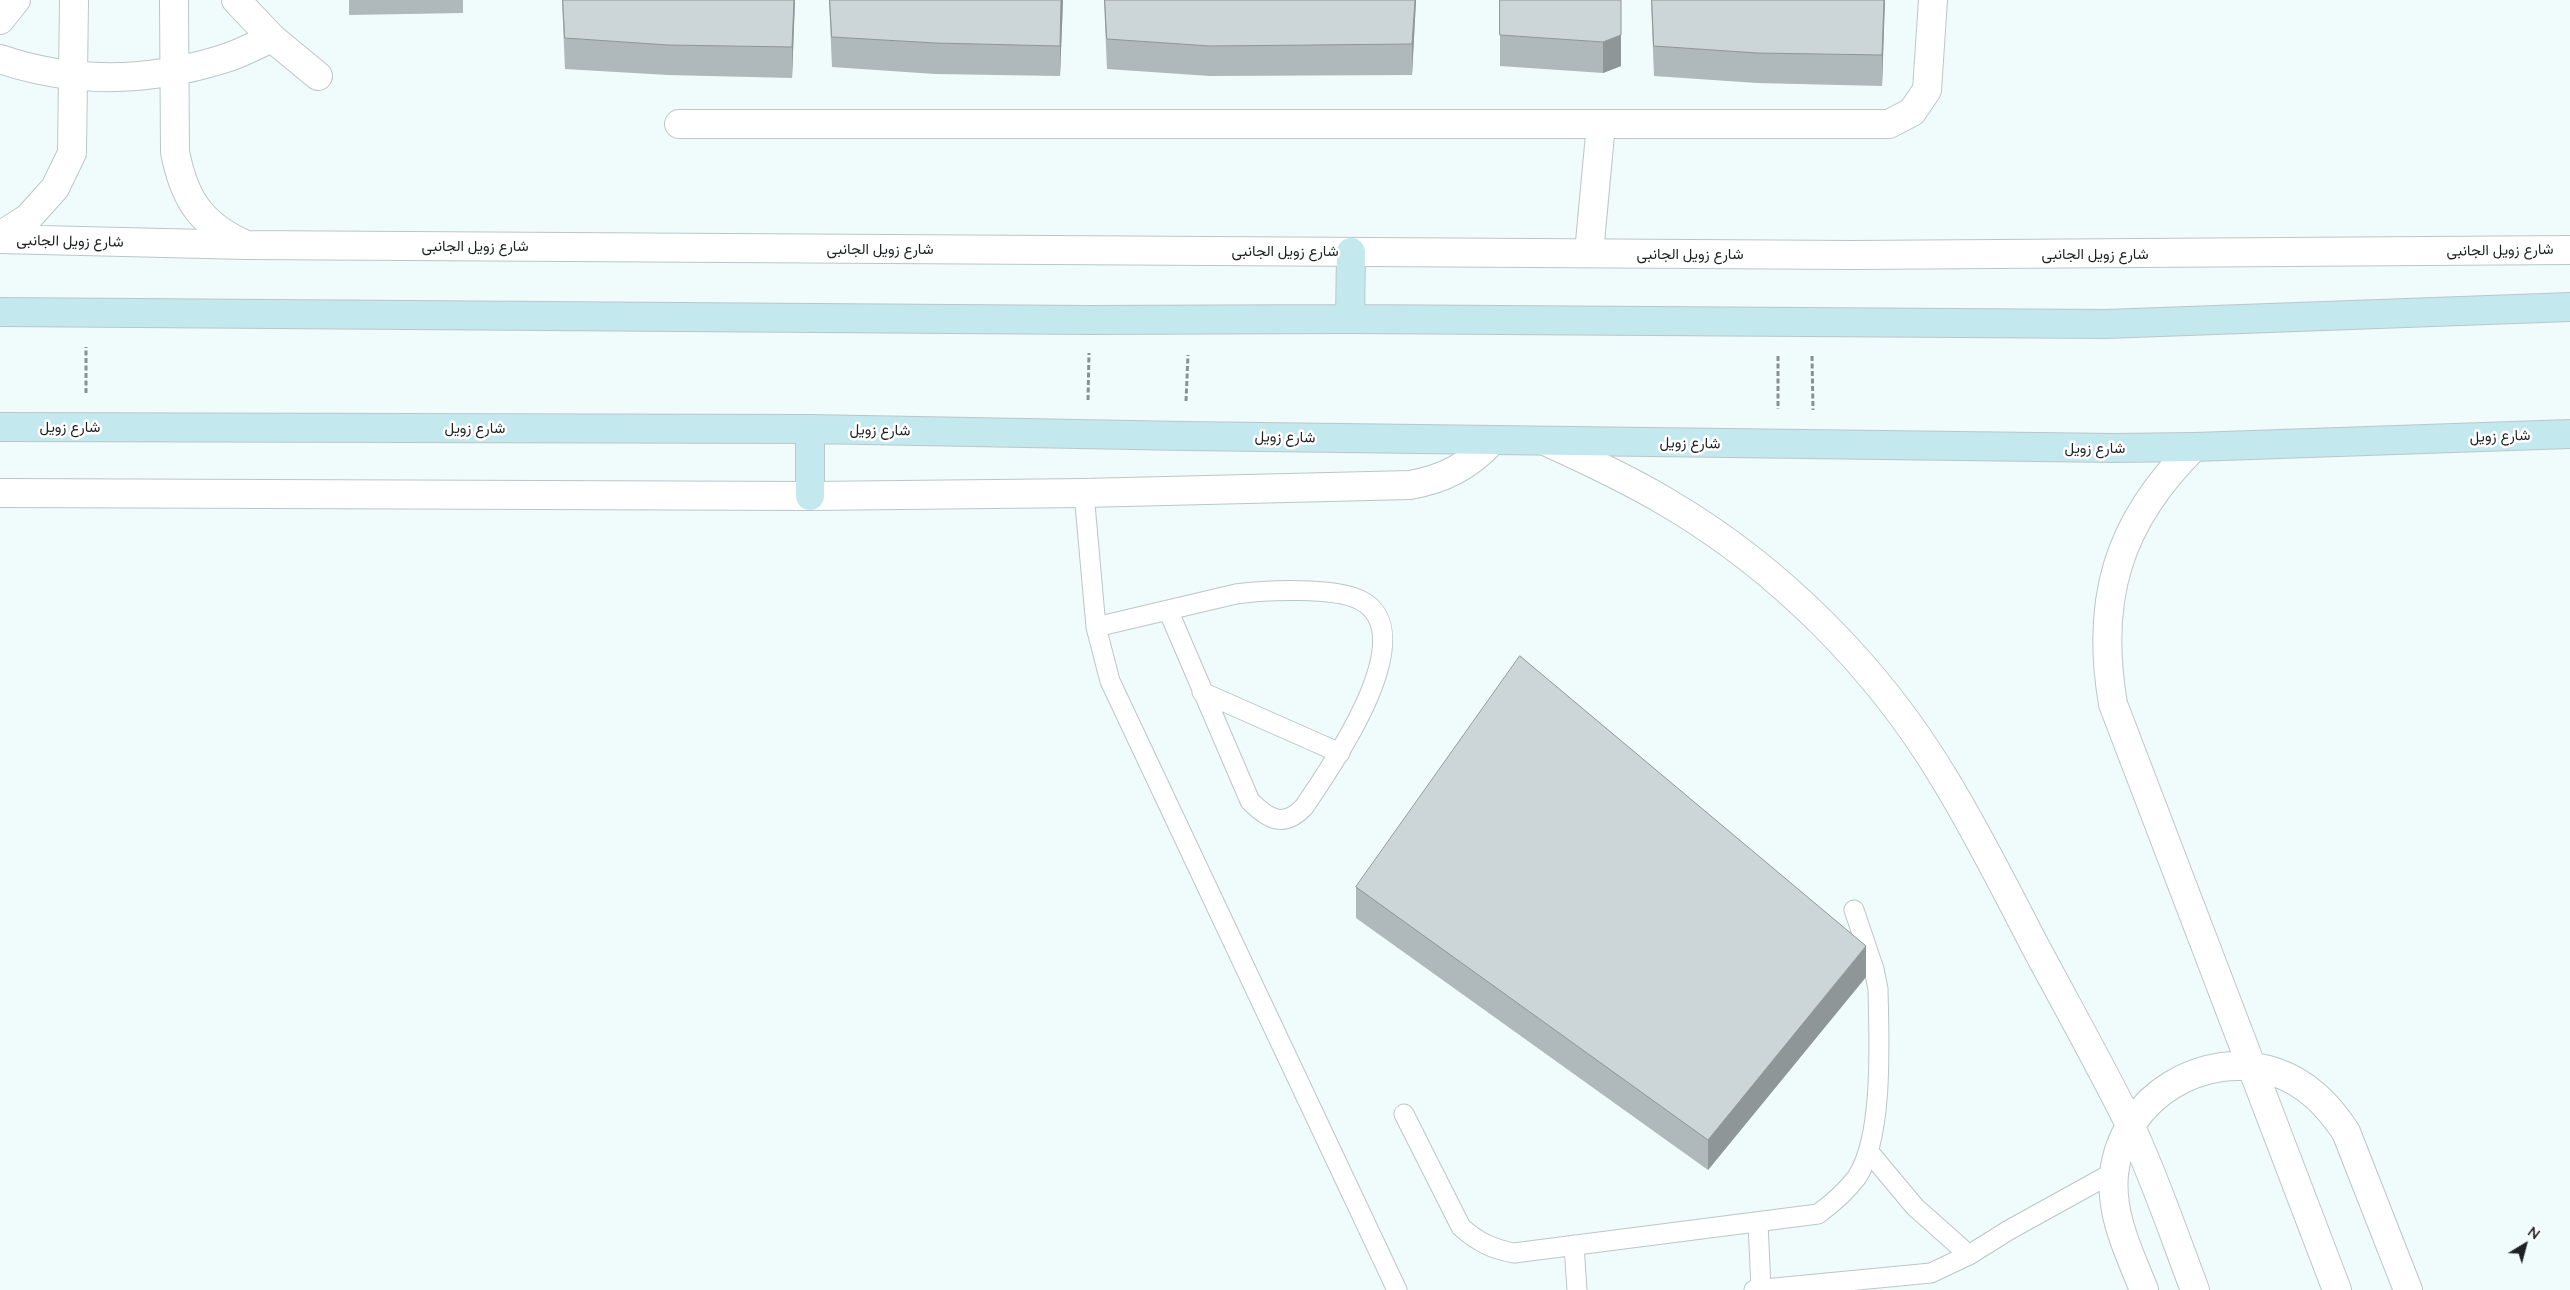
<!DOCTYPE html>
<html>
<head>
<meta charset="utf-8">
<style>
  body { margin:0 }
  #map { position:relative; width:2570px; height:1290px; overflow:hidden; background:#f0fbfc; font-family:Lato,sans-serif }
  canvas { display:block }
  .north { position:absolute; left:2500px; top:1220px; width:50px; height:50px; -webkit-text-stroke:4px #fff; paint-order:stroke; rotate:37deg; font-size:14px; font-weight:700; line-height:20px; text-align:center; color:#1e2223 }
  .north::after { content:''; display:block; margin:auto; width:18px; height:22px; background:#1e2223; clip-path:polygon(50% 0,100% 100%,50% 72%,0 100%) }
</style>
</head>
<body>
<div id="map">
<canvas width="2570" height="1290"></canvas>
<div class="north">N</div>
</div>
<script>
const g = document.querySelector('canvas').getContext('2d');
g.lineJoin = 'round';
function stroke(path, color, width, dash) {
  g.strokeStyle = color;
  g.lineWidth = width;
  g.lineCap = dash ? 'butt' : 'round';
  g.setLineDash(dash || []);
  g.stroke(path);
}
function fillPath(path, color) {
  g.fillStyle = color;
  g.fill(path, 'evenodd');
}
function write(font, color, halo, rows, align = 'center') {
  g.font = font + ' Lato,Vazirmatn,sans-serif';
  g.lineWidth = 5;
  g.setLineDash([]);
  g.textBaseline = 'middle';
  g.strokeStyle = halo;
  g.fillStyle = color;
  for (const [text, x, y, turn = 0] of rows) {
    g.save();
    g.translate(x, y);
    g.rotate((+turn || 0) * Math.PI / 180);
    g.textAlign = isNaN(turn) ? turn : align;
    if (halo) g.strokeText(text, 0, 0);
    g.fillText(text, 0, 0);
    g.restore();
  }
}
const path = new Path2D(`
  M1778,356V409
  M1812,356L1813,410
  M86,393V347
  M1088,400L1089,353
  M1186,401L1188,355`);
const lane = new Path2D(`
  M1084,493L1096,627L1110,681L1397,1290
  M1096,627L1236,594C1265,590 1335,587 1360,600C1426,633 1329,770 1304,807C1284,828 1269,820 1250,801L1168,610
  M1202,692L1340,753
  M1404,1114L1461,1227C1478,1242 1492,1249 1514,1253L1818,1214C1833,1203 1846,1192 1857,1177C1884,1136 1879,1038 1878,989L1874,969L1854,910
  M1869,1152L1915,1207L1969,1255
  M1758,1222L1761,1289
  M1574,1245L1577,1290
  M1754,1290L1931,1273L1969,1255L2009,1230L2114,1172`);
const street = new Path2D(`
  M174,0L175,152C184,198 200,224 244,244
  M236,0L272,38L318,76
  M0,20L16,0
  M0,59C73,84 149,82 223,59C240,54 256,45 272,38
  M679,124H1889L1912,112L1927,90L1933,0
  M0,236L28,218L55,188L72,153L74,0
  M0,239L246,245L1853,255L2570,250
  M1589,253L1601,124
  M1545,441C1587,460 1628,479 1668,503C1780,569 1878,668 1944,778C1977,832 2005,888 2034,944C2066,1004 2100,1064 2130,1125C2155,1178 2174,1235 2195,1290
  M2194,447C2118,522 2095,599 2113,704L2337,1290
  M0,493L810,496L1084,493L1410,485C1444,479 1469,466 1493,440
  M2144,1290C2129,1252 2110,1215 2114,1174C2122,1098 2204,1048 2275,1072C2307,1083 2328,1105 2346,1132L2408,1290`);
const secondary = new Path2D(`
  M0,312L1089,320L1350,319L2106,324L2570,307
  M1350,319L1351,252
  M0,427L810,429L1186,436L2114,448L2194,447L2570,434
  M810,496V429`);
const wall = new Path2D(`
  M349,0H463V13L349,15Z
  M562,0H795L792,78L668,75L565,69Z
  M829,0H1063L1060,76L935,74L832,67Z
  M1104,0H1416L1412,75L1210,76L1107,69Z
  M1500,0H1621V66L1603,73L1500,66Z
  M1651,0H1885L1882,86L1757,83L1654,76Z
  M1356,887L1866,977L1708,1170L1356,918Z`);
const shadedWall = new Path2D(`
  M794,0H795L792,78V47Z
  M1061,0H1063L1060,76V46Z
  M1415,0H1416L1412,75V44Z
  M1884,0H1885L1882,86V55Z
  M1621,35V66L1603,73V42Z
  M1866,946V977L1708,1170V1140Z`);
const building = new Path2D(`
  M563,0H794L792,47L668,45L565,38Z
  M830,0H1061L1060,46L935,43L832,37Z
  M1105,0H1415L1412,44L1210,46L1107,39Z
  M1500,0H1621V35L1603,42L1500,35Z
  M1652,0H1884L1882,55L1757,53L1654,46Z
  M1520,656L1866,946L1708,1140L1356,887Z`);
const streetNames = [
  ["شارع زويل الجانبى",70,241,1],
  ["شارع زويل الجانبى",475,246],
  ["شارع زويل الجانبى",880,249],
  ["شارع زويل الجانبى",2500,250,-1],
  ["شارع زويل الجانبى",1285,251],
  ["شارع زويل الجانبى",1690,254],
  ["شارع زويل الجانبى",2095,254],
  ["شارع زويل",70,427],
  ["شارع زويل",475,428],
  ["شارع زويل",880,430,1],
  ["شارع زويل",2500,436,-2],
  ["شارع زويل",1285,437,1],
  ["شارع زويل",1690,443,1],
  ["شارع زويل",2095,448]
];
stroke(lane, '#bcc6c8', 21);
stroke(street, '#bcc6c8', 30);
stroke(secondary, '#bcc6c8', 30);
stroke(path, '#899091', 3, [5, 2.5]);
stroke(lane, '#fff', 19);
stroke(street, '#fff', 28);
stroke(secondary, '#c3e9ee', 28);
fillPath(wall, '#afb8ba');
fillPath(shadedWall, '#8f9697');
fillPath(building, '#ccd6d8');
stroke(building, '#8f9697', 1);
write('15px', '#1e2223', '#fff', streetNames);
</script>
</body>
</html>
